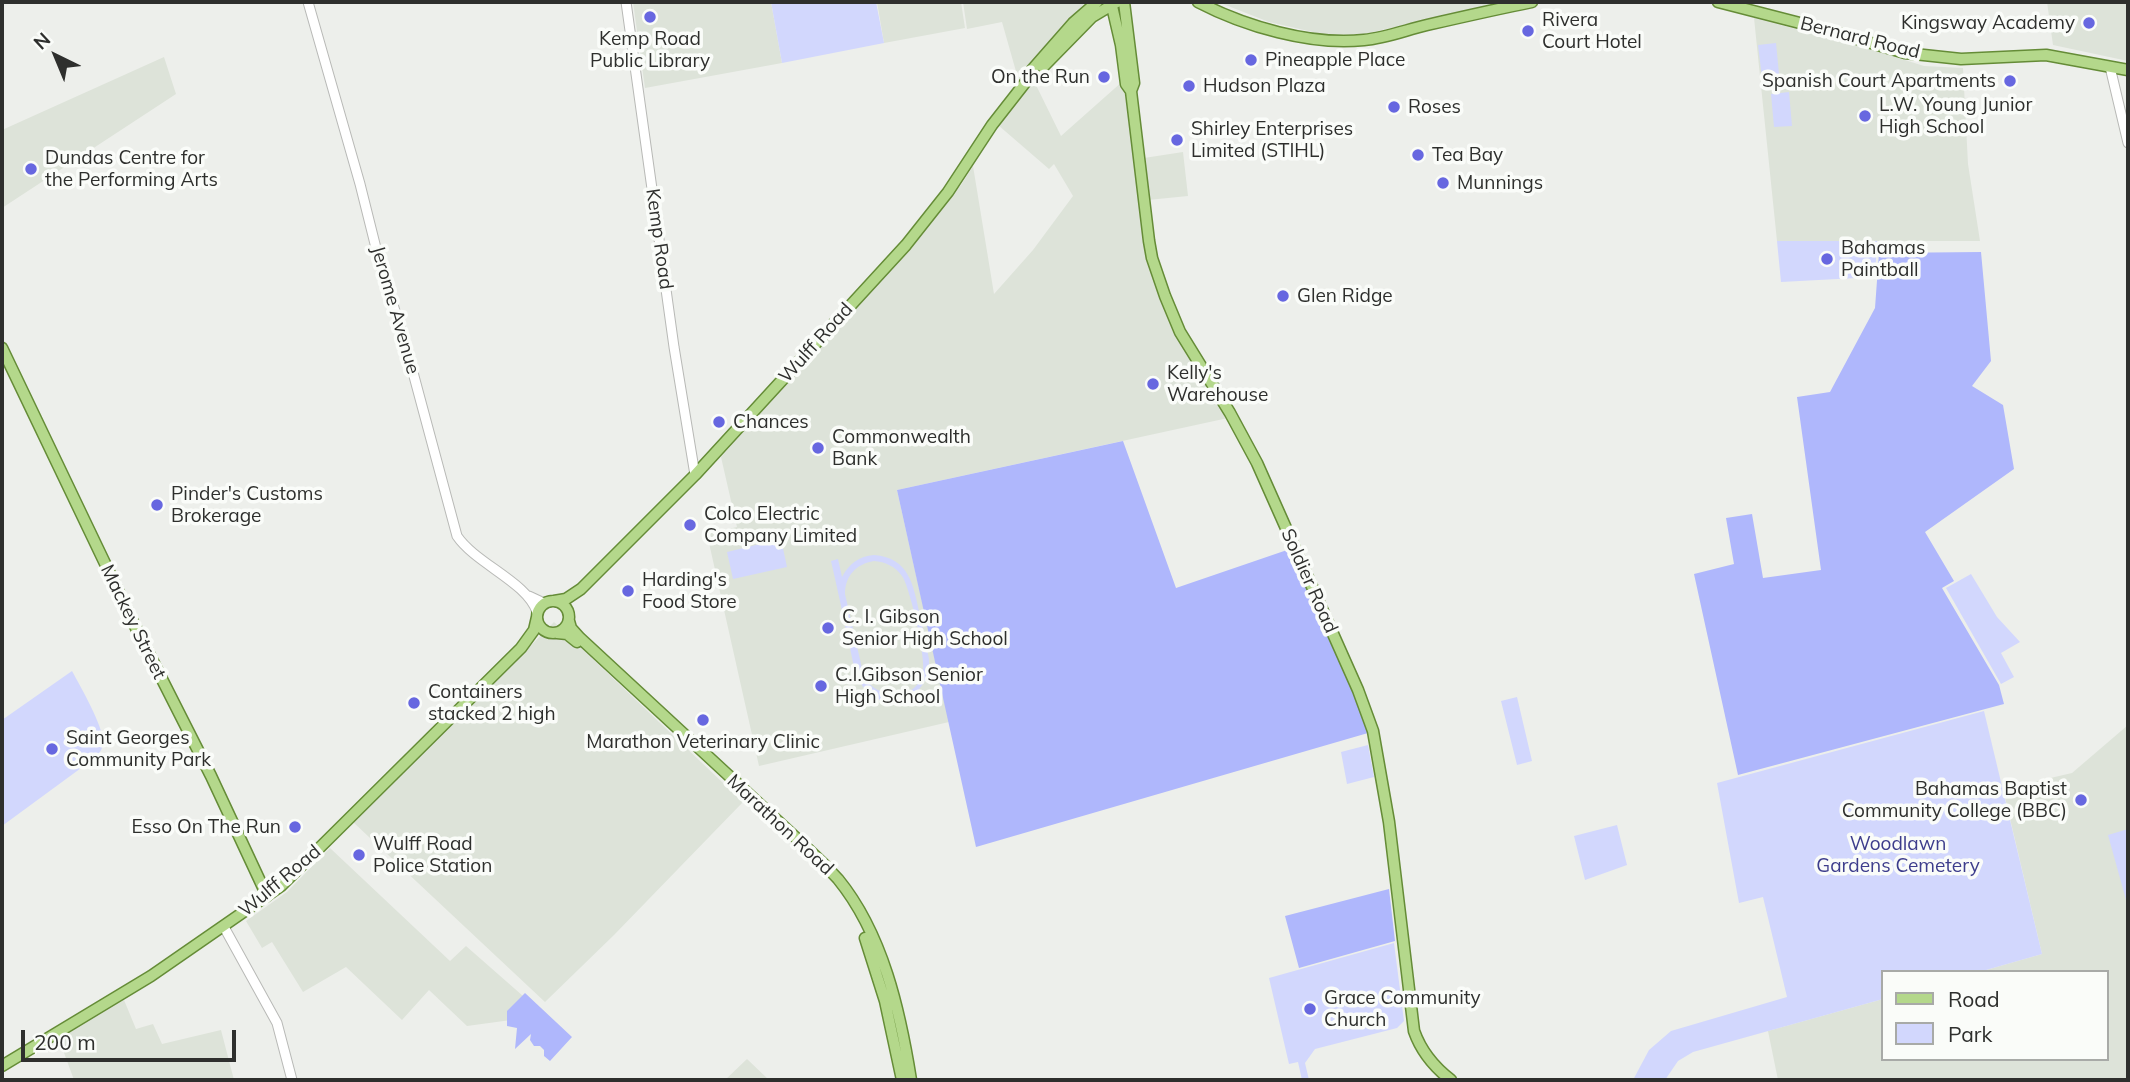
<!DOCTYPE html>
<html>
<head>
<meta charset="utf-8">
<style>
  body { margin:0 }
  #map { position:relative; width:2130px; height:1082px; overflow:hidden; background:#edefeb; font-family:Mulish,sans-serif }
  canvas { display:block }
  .frame { position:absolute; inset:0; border:4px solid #2e2f2d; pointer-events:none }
  .legend { position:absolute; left:1881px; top:970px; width:228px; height:91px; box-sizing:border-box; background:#fafcf9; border:2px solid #a8aaa7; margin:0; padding:9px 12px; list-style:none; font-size:21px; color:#2e2f2d }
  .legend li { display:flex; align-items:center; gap:14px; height:35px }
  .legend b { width:35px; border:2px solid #a8aaa7 }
  .north { position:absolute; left:21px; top:21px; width:70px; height:70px; -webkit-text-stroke:5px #fafcf9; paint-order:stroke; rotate:317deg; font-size:19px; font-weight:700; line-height:28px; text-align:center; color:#2e2f2d }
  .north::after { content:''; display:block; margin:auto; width:24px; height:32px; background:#2e2f2d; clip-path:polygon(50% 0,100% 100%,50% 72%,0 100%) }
  .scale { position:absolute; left:21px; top:1030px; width:215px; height:32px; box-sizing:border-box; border:4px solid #2e2f2d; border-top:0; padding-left:9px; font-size:21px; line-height:24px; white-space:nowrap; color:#2e2f2d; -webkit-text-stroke:5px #fafcf9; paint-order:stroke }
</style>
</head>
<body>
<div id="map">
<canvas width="2130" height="1082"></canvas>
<div class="frame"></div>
<ul class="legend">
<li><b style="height:9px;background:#b4d88b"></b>Road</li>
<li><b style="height:19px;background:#d2d7fd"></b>Park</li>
</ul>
<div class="north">N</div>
<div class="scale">200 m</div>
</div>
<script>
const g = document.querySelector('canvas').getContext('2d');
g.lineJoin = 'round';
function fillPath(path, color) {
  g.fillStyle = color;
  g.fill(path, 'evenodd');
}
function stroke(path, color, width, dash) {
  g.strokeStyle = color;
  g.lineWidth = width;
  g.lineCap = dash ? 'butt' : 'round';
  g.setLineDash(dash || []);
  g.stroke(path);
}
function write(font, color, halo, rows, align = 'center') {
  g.font = font + ' Mulish,sans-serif';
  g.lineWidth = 7;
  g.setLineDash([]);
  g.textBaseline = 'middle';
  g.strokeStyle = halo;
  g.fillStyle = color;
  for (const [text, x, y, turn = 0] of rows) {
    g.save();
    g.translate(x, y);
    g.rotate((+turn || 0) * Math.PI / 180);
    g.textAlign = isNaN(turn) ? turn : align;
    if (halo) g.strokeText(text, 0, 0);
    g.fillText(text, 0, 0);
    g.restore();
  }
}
const built = new Path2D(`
  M633,2H771L782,63L645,88Z
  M877,2H961L965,28L884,43Z
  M963,2H1086L1060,29L1019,82L1002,22L967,29Z
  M1218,2H1507L1364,34L1326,35L1269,22Z
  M2047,2H2128V61L2053,45Z
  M1754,18L1857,45L1924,66L1963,68L1968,164L1980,241H1777Z
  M164,57L176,94L2,208V130Z
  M1034,81L1061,136L1123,81L1149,265L1228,418L897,490L949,722L759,766L707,534L737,527L721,457L961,185L973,166L994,294L1033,250L1073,196L1054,164L1049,169L998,125Z
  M1183,152L1188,196L1148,200L1144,158Z
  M554,622L743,802L614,935L545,1002L353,822L420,754L468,710Z
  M2128,725V1080H1778L1768,1031L1883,999V1059H2107V972H1979L2042,954L2003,789L2072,773Z
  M330,848L450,961L466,946L523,996L511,1020L467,1026L429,990L402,1020L346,967L303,992L272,942L262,948L246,921L287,892Z
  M124,1000L136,1029L153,1024L162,1044L221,1030L234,1080H74L59,1039Z
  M747,1059L769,1080H725Z`);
const green = new Path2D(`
  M771,2H876L884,43L782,63Z
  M1776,43L1780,84L1763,86L1758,45Z
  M1789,92L1792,126L1774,127L1771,94Z
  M1777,241H1877L1875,277L1781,282Z
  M781,539L787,567L733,579L727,552Z
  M874,555C910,558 913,585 920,615C923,630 926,644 929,659C932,700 880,719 860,682C853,670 852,654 848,640C843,614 837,587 831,561L838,559L842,577C849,564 859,556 874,555ZM874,561C885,562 895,566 902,576C910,587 926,658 923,672C917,702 878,700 864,677L845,594C845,576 856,564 874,561Z
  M1971,574L1997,617L2020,642L2001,653L2014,677L2001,684L1946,588Z
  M72,671C80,686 104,727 103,742C103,750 98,755 92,760L2,826V720Z
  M1517,697L1532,761L1517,765L1501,701Z
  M1984,711L2042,954L1979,972H1883V999L1693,1052L1678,1061L1665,1080H1633L1649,1050L1671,1031L1787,997L1763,897L1739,903L1717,783Z
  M1368,745L1374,777L1347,784L1341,752Z
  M1617,825L1627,865L1585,880L1574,836Z
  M2128,829V907L2108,835Z
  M1394,943L1404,1021L1397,1028L1315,1049L1305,1063L1309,1080H1302L1298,1062L1289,1064L1269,978Z`);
const forest = new Path2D(`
  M1981,252L1991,361L1972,386L2003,405L2014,469L1925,532L1954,581L1942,588L1999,685L2004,704L1738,775L1694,574L1734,564L1726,518L1752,514L1763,578L1821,570L1797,397L1830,392L1875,308L1879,253Z
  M1123,441L1176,588L1290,549L1351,687L1368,733L976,847L897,490Z
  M1389,889L1395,941L1299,968L1285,916Z
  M525,993L572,1037L550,1061L544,1056V1050L540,1046H534L530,1040L531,1034L515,1049L517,1028L507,1026V1011Z`);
const minor = new Path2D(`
  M308,2L360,184L380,264L404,339L457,536C476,564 527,582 537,612
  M626,2L674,347L695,475
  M2110,67L2128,143
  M529,596L544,603
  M224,927L277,1023L292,1080`);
const major = new Path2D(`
  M1111,2L1121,45L1126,84L1131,91
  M1124,2L1134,83L1131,91L1149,241L1152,258L1165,296L1180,332L1230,413L1257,463L1358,690L1373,731L1389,822L1414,1031C1421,1051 1434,1067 1451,1080
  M1198,2C1244,26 1311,46 1364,40C1385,38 1406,30 1427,25C1462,17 1497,9 1532,2
  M1718,2L1827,30L1905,53L1961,59L2046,55L2128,70
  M1043,67L1092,17L1117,2
  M2,348L134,624L211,776L267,896
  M537 617a16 16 0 1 1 32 0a16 16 0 1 1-32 0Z
  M554,601L566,599L581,589L695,475L906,245L948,192L992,125L1028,79L1030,72L1073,23L1097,2
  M569,621L571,628L580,638L807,848C818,858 828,868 838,879C883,934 900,1011 911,1080
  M557,633L567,634L577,642
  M865,938L885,1001L902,1080
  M2,1066L151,976L281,886L521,648L534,630L537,617`);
const markers = [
  [650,17,7,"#6767e0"],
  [2089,23,7,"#6767e0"],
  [1528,31,7,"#6767e0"],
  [1251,60,7,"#6767e0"],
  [1104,77,7,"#6767e0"],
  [2010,81,7,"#6767e0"],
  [1189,86,7,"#6767e0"],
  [1394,107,7,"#6767e0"],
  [1865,116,7,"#6767e0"],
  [1177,140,7,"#6767e0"],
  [1418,155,7,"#6767e0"],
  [31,169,7,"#6767e0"],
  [1443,183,7,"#6767e0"],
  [1827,259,7,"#6767e0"],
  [1283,296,7,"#6767e0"],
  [1153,384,7,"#6767e0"],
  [719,422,7,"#6767e0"],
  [818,448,7,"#6767e0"],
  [157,505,7,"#6767e0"],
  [690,525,7,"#6767e0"],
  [628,591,7,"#6767e0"],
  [828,628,7,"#6767e0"],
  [821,686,7,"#6767e0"],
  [414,703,7,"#6767e0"],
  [703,720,7,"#6767e0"],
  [52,749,7,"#6767e0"],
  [2081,800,7,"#6767e0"],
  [295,827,7,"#6767e0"],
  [359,855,7,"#6767e0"],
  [1310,1009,7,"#6767e0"]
];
const poiNames = [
  ["Rivera",1542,20],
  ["Court Hotel",1542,42],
  ["Kingsway Academy",2075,23,"right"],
  ["Kemp Road",650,39,"center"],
  ["Public Library",650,61,"center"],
  ["Pineapple Place",1265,60],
  ["On the Run",1090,77,"right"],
  ["Spanish Court Apartments",1996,81,"right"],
  ["Hudson Plaza",1203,86],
  ["L.W. Young Junior",1879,105],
  ["High School",1879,127],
  ["Roses",1408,107],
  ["Shirley Enterprises",1191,129],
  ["Limited (STIHL)",1191,151],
  ["Tea Bay",1432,155],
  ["Dundas Centre for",45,158],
  ["the Performing Arts",45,180],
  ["Munnings",1457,183],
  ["Bahamas",1841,248],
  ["Paintball",1841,270],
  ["Glen Ridge",1297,296],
  ["Kelly's",1167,373],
  ["Warehouse",1167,395],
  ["Chances",733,422],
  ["Commonwealth",832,437],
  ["Bank",832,459],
  ["Pinder's Customs",171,494],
  ["Brokerage",171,516],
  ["Colco Electric",704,514],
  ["Company Limited",704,536],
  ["Harding's",642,580],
  ["Food Store",642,602],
  ["C. I. Gibson",842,617],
  ["Senior High School",842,639],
  ["C.I.Gibson Senior",835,675],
  ["High School",835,697],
  ["Containers",428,692],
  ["stacked 2 high",428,714],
  ["Saint Georges",66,738],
  ["Community Park",66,760],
  ["Marathon Veterinary Clinic",703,742,"center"],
  ["Bahamas Baptist",2067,789,"right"],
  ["Community College (BBC)",2067,811,"right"],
  ["Esso On The Run",281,827,"right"],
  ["Wulff Road",373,844],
  ["Police Station",373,866],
  ["Grace Community",1324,998],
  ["Church",1324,1020]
];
const streetNames = [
  ["Bernard Road",1860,38,14],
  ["Kemp Road",659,239,82],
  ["Jerome Avenue",395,310,74],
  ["Wulff Road",816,343,-48],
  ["Soldier Road",1309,581,66],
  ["Mackey Street",133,622,64],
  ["Marathon Road",780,825,43],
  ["Wulff Road",280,881,-40]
];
const parkNames = [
  ["Woodlawn",1898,844],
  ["Gardens Cemetery",1898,866]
];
fillPath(built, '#dde3d9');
fillPath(green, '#d2d7fd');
fillPath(forest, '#afb7fc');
stroke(minor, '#b8b9b6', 11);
stroke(major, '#658c37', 13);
stroke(minor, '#fff', 9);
stroke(major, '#b4d88b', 10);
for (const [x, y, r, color] of markers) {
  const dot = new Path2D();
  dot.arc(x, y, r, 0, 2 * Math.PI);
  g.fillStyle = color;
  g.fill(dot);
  stroke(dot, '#fafcf9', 2.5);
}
write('19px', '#2e2f2d', '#fafcf9', poiNames, 'left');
write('19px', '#2e2f2d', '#fafcf9', streetNames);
write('19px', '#3d3d8c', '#fafcf9', parkNames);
</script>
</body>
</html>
